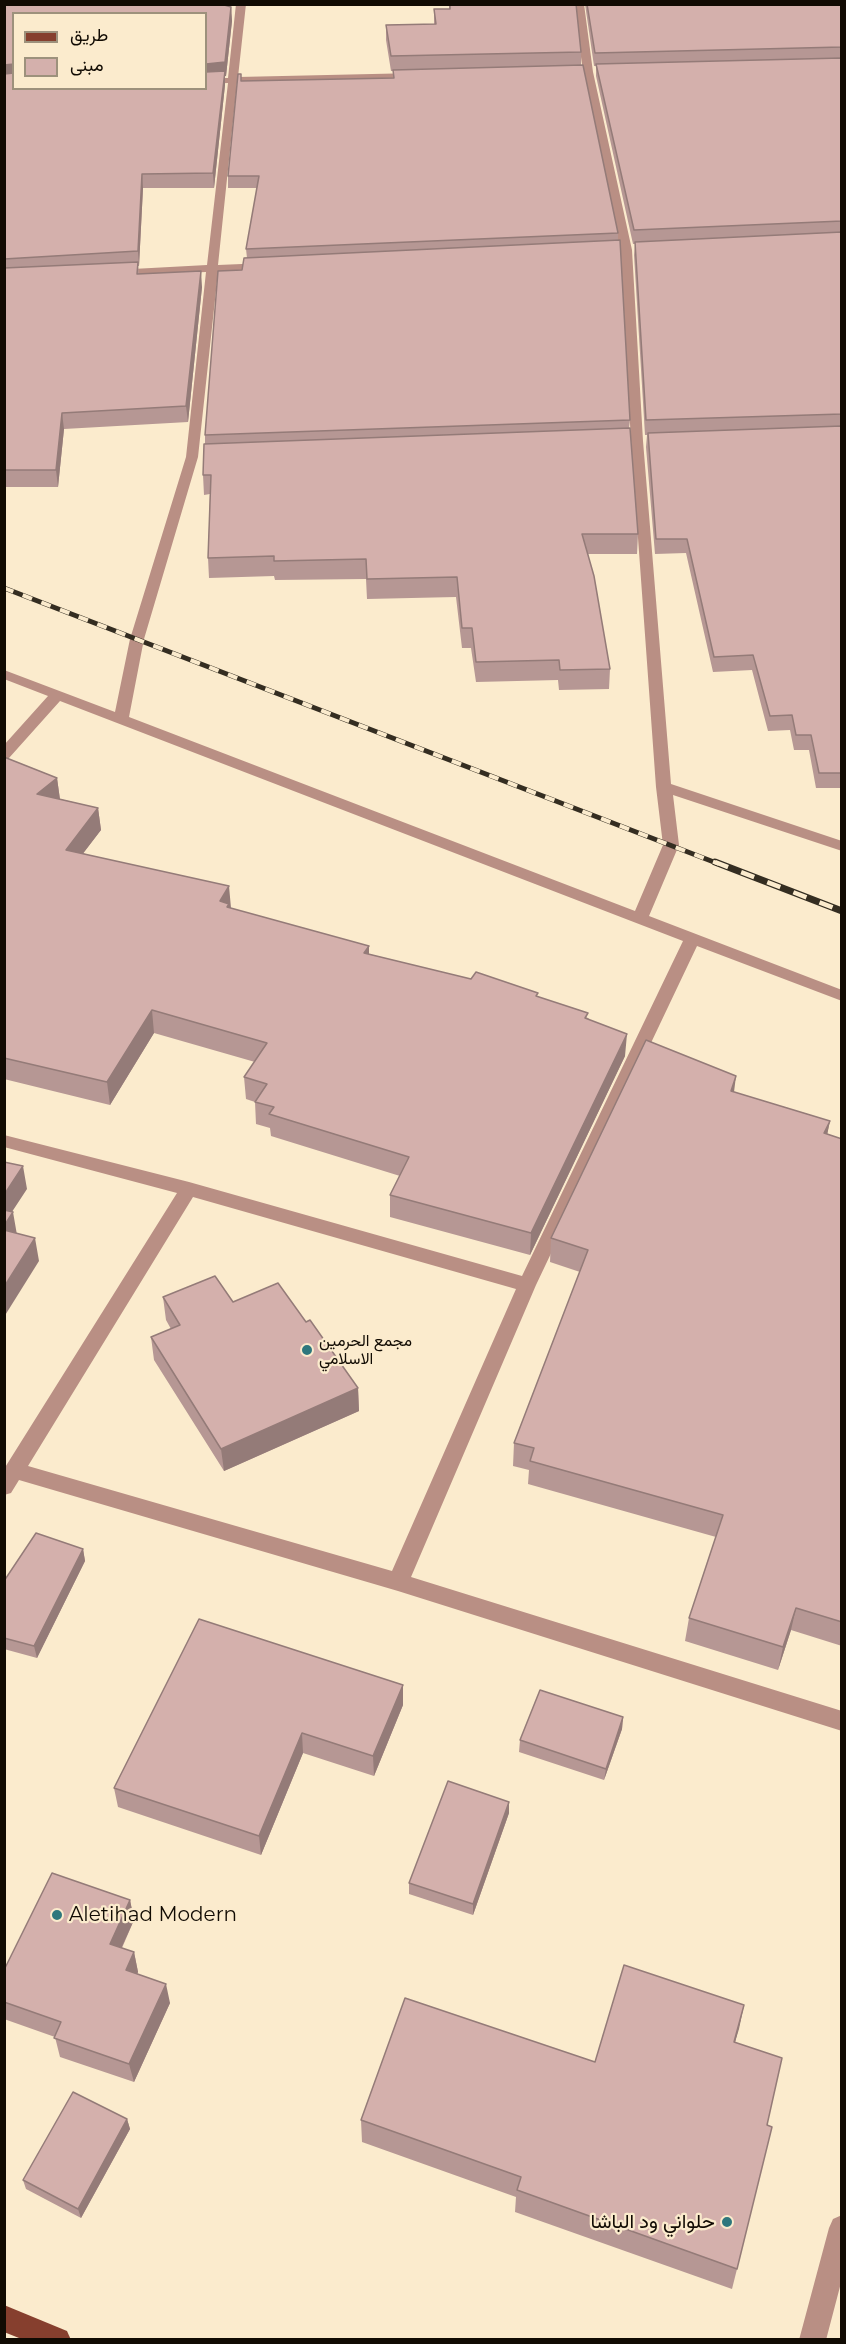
<!DOCTYPE html>
<html>
<head>
<meta charset="utf-8">
<style>
  body { margin:0 }
  #map { position:relative; width:846px; height:2344px; overflow:hidden; background:#fbebcd; font-family:Montserrat,Vazirmatn,sans-serif }
  canvas { display:block }
  .frame { position:absolute; inset:0; border:6px solid #110b03; pointer-events:none }
  .legend { position:absolute; left:12px; top:12px; width:195px; height:78px; box-sizing:border-box; background:#fbebcd; border:2px solid #9d917c; margin:0; padding:8px 10px; list-style:none; font-size:18px; color:#110b03 }
  .legend li { display:flex; align-items:center; gap:12px; height:30px }
  .legend b { width:30px; border:2px solid #9d917c }
</style>
</head>
<body>
<div id="map">
<canvas width="846" height="2344"></canvas>
<div class="frame"></div>
<ul class="legend">
<li><b style="height:8px;background:#863f2e"></b>طريق</li>
<li><b style="height:16px;background:#d4b0ac"></b>مبنى</li>
</ul>
</div>
<script>
const g = document.querySelector('canvas').getContext('2d');
g.lineJoin = 'round';
function fillPath(path, color) {
  g.fillStyle = color;
  g.fill(path, 'evenodd');
}
function stroke(path, color, width, dash) {
  g.strokeStyle = color;
  g.lineWidth = width;
  g.lineCap = dash ? 'butt' : 'round';
  g.setLineDash(dash || []);
  g.stroke(path);
}
function write(font, color, halo, rows, align = 'center') {
  g.font = font + ' Montserrat,Vazirmatn,sans-serif';
  g.lineWidth = 4.5;
  g.setLineDash([]);
  g.textBaseline = 'middle';
  g.strokeStyle = halo;
  g.fillStyle = color;
  for (const [text, x, y, turn = 0] of rows) {
    g.save();
    g.translate(x, y);
    g.rotate((+turn || 0) * Math.PI / 180);
    g.textAlign = isNaN(turn) ? turn : align;
    if (halo) g.strokeText(text, 0, 0);
    g.fillText(text, 0, 0);
    g.restore();
  }
}
const minor = new Path2D(`
  M236,4H246L238,77L417,73L422,76L417,79L237,83L218,265L266,263L272,266L266,269L218,272L198,457L144,639L129,717L635,911L663,845L656,787L631,441L620,250L583,72L574,4H584L593,72L632,250L643,441L671,784L842,841V851L673,795L679,845L649,916L842,990V1001L697,946L536,1285L411,1577L842,1711V1731L398,1591L19,1480L11,1493L4,1495V1469L177,1193L4,1147V1135L189,1182L522,1276L683,941L60,701L9,758L4,759V745L48,696L4,679V670L115,712L130,639L186,457L206,272L114,276L108,273L114,270L207,265L228,83L206,84V78H228ZM193,1197L516,1289L392,1571L28,1466Z
  M842,2215V2279L826,2340H799L829,2228L833,2219Z`);
const major = new Path2D(`
  M4,2305L67,2331L71,2340H24L4,2332Z`);
const railFar1 = new Path2D(`
  M4,588L719,864`);
const rail = new Path2D(`
  M715,862L842,911`);
const wall = new Path2D(`
  M4,4L231,7L232,21L226,76H225V85L214,188H143L139,266H138L139,274L202,287L188,422L64,429L58,487H4Z
  M449,4H576L581,52V65L618,233V241L630,420L629,428L638,534L637,554H588L610,669L609,689L559,690L558,680L476,682L471,648H462L456,597L367,599L366,579L275,580L274,576L209,578L208,558L210,494L204,495L203,475L205,443V435L242,270L247,258L246,249L257,188H228V176L241,81L393,78V71H391L386,40V25L434,24V9H449Z
  M585,4H842V788H816L809,750H794L790,730L768,731L752,670L713,672L686,553L655,554L646,447L647,435H645L634,255L635,244H633L596,76V66H594Z
  M4,757L57,778L60,799L98,808L101,830L83,853L231,908L369,954L538,997L588,1018L625,1056L530,1255L390,1217V1195L400,1176L271,1136L270,1128L256,1124L255,1102L246,1099L244,1077L255,1062L154,1033L110,1105L4,1079Z
  M734,1092L830,1121L827,1134L842,1139V1646L791,1630L778,1670L685,1641L689,1618L716,1537L528,1484L529,1470L513,1466L514,1443L580,1272L550,1262L551,1238Z
  M163,1297L233,1302L306,1322L358,1388L359,1411L224,1471L154,1360L151,1337L171,1329L166,1320Z
  M83,1549L85,1561L37,1658L4,1649V1581Z
  M403,1685V1705L374,1776L303,1753L261,1855L118,1807L114,1788Z
  M623,1717L622,1729L604,1780L519,1752L520,1740Z
  M509,1802V1813L473,1915L409,1894V1883Z
  M130,1900L134,1920L122,1948L134,1952L138,1972L137,1974L170,2003L134,2082L60,2057L55,2037L4,2019V1970Z
  M744,2005L735,2043L767,2125L737,2269L732,2289L515,2212L516,2197L362,2142L361,2120L595,2062Z
  M127,2119L130,2129L81,2218L26,2189L23,2180Z`);
const shadedWall = new Path2D(`
  M231,7L232,21L226,76H225V85L214,188L206,78V64Z
  M14,64V79H4V65Z
  M142,174L143,188L139,266L138,251Z
  M201,271L202,287L188,422L186,406Z
  M62,413L64,429L58,487L56,470Z
  M57,778L60,800L37,794Z
  M98,808L101,830L69,872L66,850Z
  M229,886L231,908L230,910L220,901Z
  M369,946V968L364,953Z
  M152,1010L154,1033L110,1105L107,1082Z
  M627,1034L625,1056L530,1255L531,1233Z
  M736,1076L733,1100L731,1091Z
  M830,1121L825,1145L824,1133Z
  M23,1166L27,1189L4,1224V1195Z
  M13,1212L17,1235L4,1241V1226Z
  M35,1238L39,1261L4,1317V1287Z
  M358,1388L359,1411L224,1471L221,1449Z
  M83,1549L85,1561L37,1658L34,1646Z
  M796,1608L791,1630L778,1670L783,1647Z
  M403,1685V1705L374,1776L373,1756Z
  M623,1717L622,1729L604,1780L606,1769Z
  M302,1733L303,1753L261,1855L259,1836Z
  M509,1802V1813L473,1915V1904Z
  M130,1900L134,1920L114,1964L110,1944Z
  M134,1952L138,1972L130,1989L126,1970Z
  M166,1984L170,2003L134,2082L129,2064Z
  M744,2005L739,2029L728,2065L734,2042Z
  M127,2119L130,2129L81,2218L78,2209Z`);
const building = new Path2D(`
  M4,4H221L231,7L225,62L206,64V14H14V64L4,65Z
  M450,4H576L581,52L391,56L386,25L436,24L434,9H450Z
  M587,4H842V47L595,53Z
  M842,58V221L634,230L596,64Z
  M583,65L618,233L246,249L259,176H228L238,74H241V81L394,78L393,70Z
  M225,71L213,173L142,174L138,251L4,259V74L14,73V88H206V72Z
  M842,232V414L646,420L635,242Z
  M620,240L630,420L205,435L218,271L242,270L244,258Z
  M138,262L137,274L201,271L186,406L62,413L56,470H4V268Z
  M842,426V773H819L811,735H796L792,715L770,716L753,655L714,657L687,539H656L648,433Z
  M630,428L638,534H582L594,576L610,669L560,670L559,660L476,662L472,628H462L457,577L367,579L366,559L274,561V556L208,558L211,475H203L204,444Z
  M4,757L57,778L37,794L98,808L66,850L229,886L220,901L229,904L227,907L369,946L364,953L471,979L476,972L538,993L536,996L588,1013L585,1018L627,1034L531,1233L390,1195L409,1157L269,1114L274,1107L255,1102L267,1084L244,1077L267,1043L152,1010L107,1082L4,1058Z
  M646,1040L736,1076L731,1091L830,1121L824,1133L842,1139V1622L796,1608L783,1647L689,1618L723,1515L530,1461L534,1448L514,1443L588,1250L551,1238Z
  M4,1162L23,1166L4,1195Z
  M4,1210L13,1212L4,1226Z
  M4,1230L35,1238L4,1287Z
  M215,1276L233,1302L278,1283L306,1322L310,1320L358,1388L221,1449L151,1337L180,1325L163,1297Z
  M36,1533L83,1549L34,1646L4,1638V1581Z
  M199,1619L403,1685L373,1756L302,1733L259,1836L114,1788Z
  M540,1690L623,1717L606,1769L520,1740Z
  M448,1781L509,1802L473,1904L409,1883Z
  M52,1873L130,1900L110,1944L134,1952L126,1970L166,1984L129,2064L54,2038L61,2022L4,2002V1970Z
  M624,1965L744,2005L734,2042L782,2058L767,2125L772,2127L737,2269L517,2190L521,2177L361,2120L405,1998L595,2062Z
  M73,2092L127,2119L78,2209L23,2180Z`);
const markers = [
  [307,1350,6,"#2e777d"],
  [57,1915,6,"#2e777d"],
  [727,2222,6,"#2e777d"]
];
const poiNames = [
  ["مجمع الحرمين",319,1341],
  ["الاسلامي",319,1359]
];
const nearPoinames = [
  ["Aletihad Modern",69,1915],
  ["حلواني ود الباشا",715,2222,"right"]
];
fillPath(minor, '#b98f84');
fillPath(major, '#863f2e');
stroke(railFar1, '#342d21', 5);
stroke(rail, '#342d21', 7);
stroke(railFar1, '#fbebcd', 4, [10]);
stroke(rail, '#fbebcd', 4.5, [14]);
fillPath(wall, '#b69794');
fillPath(shadedWall, '#947b78');
fillPath(building, '#d4b0ac');
stroke(building, '#947b78', 1.5);
for (const [x, y, r, color] of markers) {
  const dot = new Path2D();
  dot.arc(x, y, r, 0, 2 * Math.PI);
  g.fillStyle = color;
  g.fill(dot);
  stroke(dot, '#fbebcd', 2);
}
write('16px', '#110b03', '#fbebcd', poiNames, 'left');
write('20px', '#110b03', '#fbebcd', nearPoinames, 'left');
</script>
</body>
</html>
